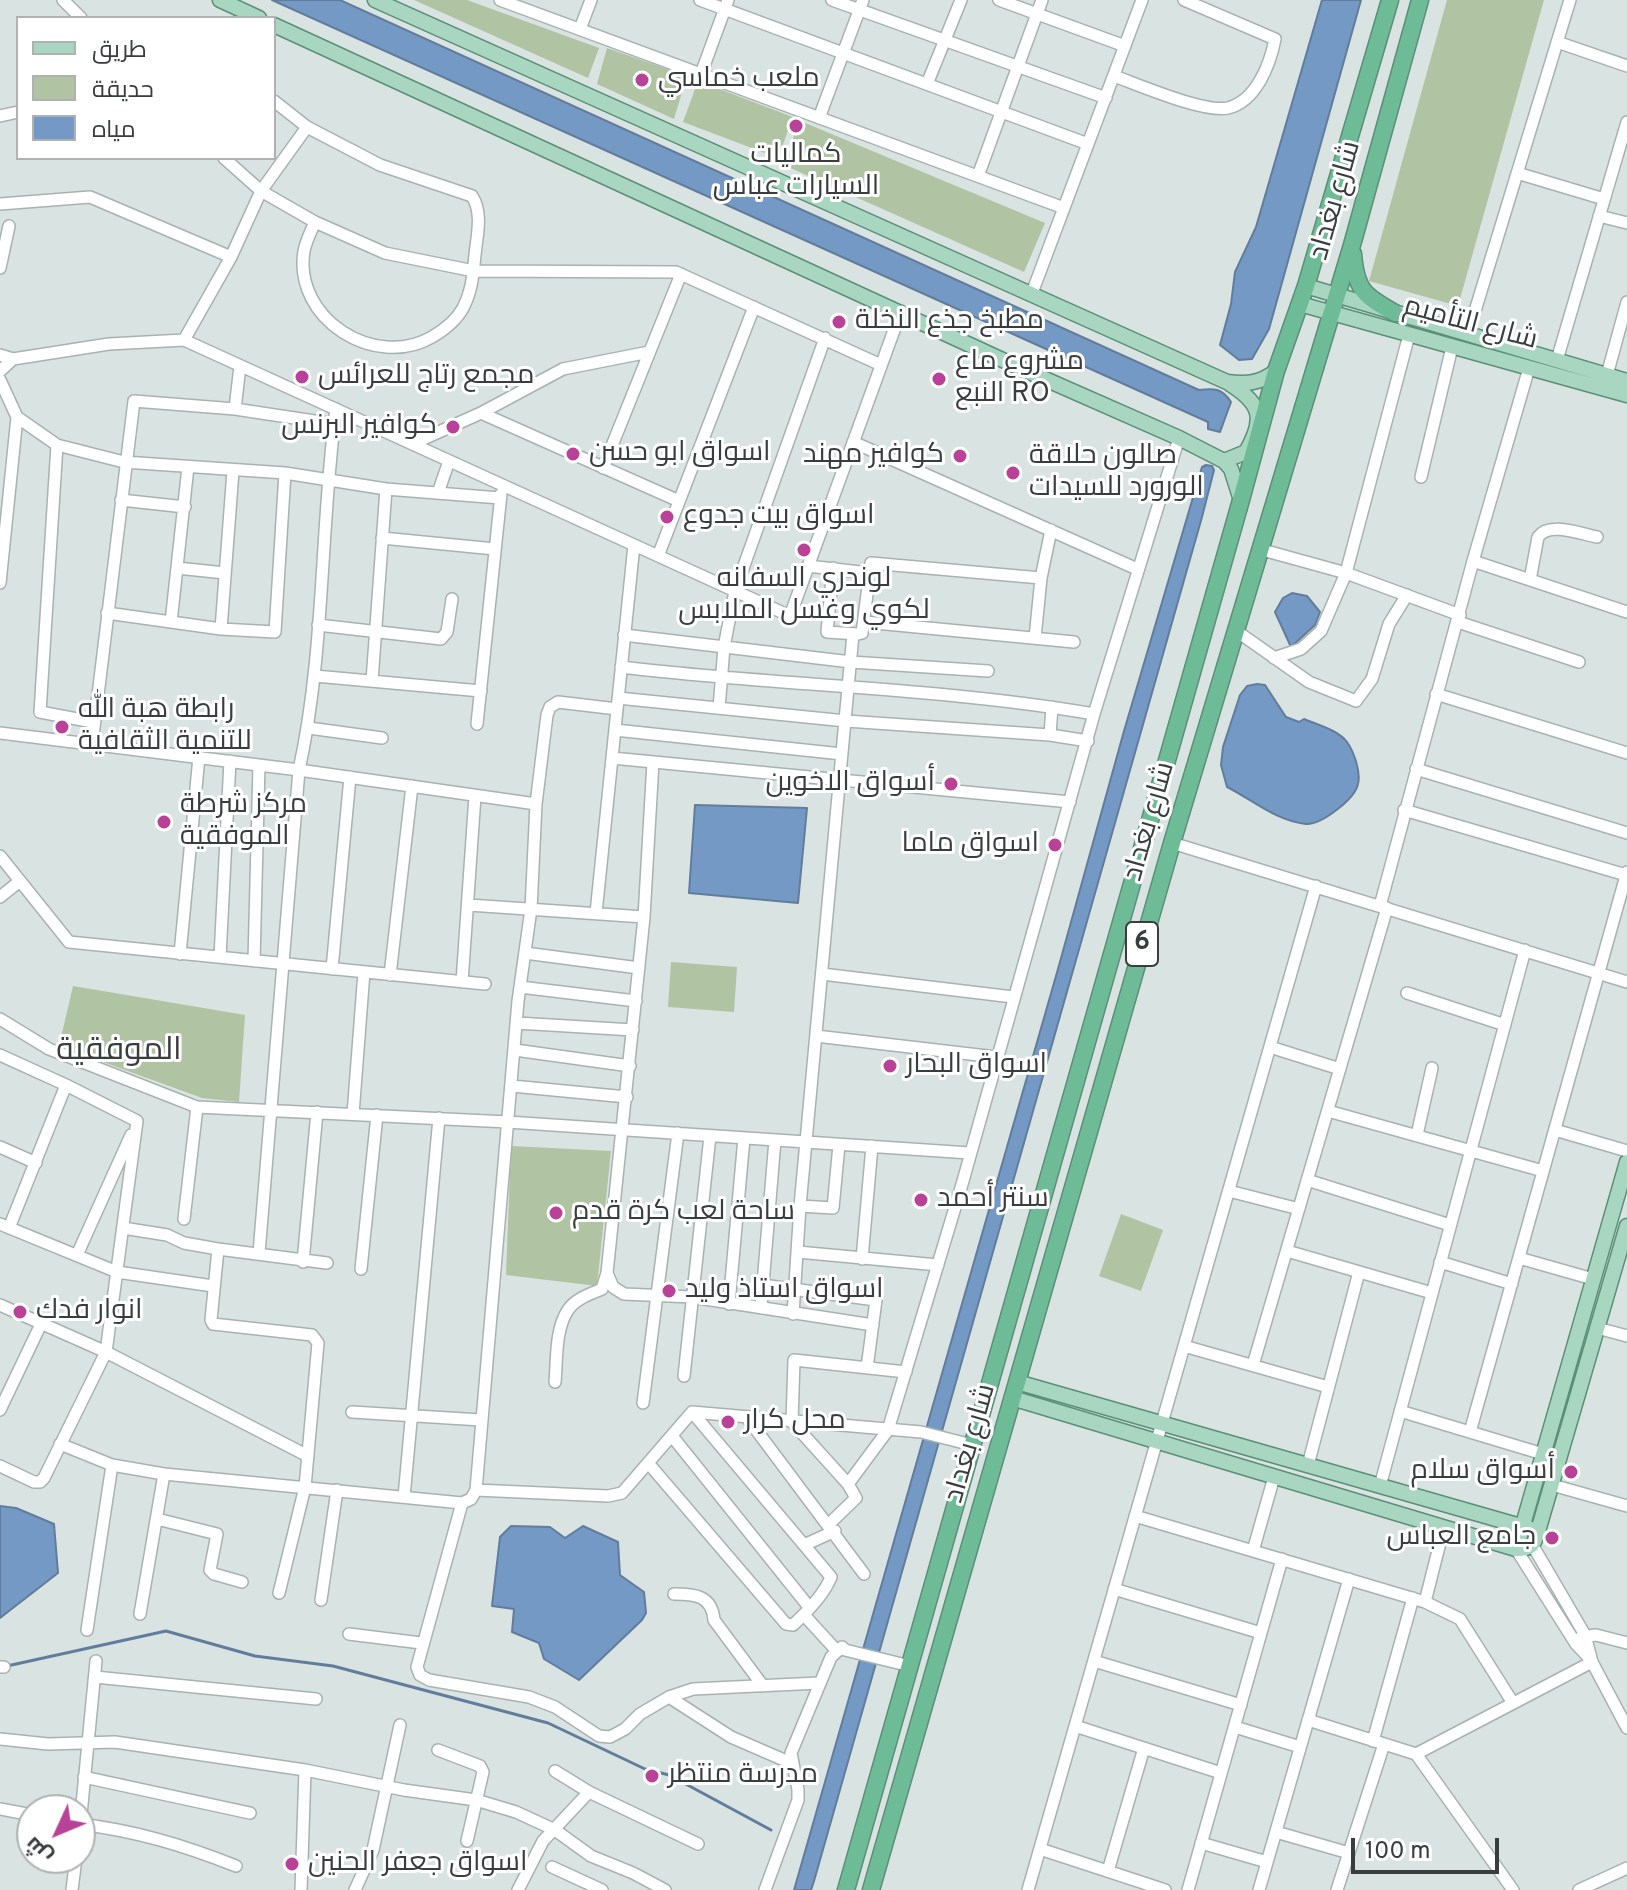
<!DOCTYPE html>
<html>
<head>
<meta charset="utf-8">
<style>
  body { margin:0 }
  #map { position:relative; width:1627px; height:1890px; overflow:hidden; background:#d9e3e2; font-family:Overpass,Cairo,sans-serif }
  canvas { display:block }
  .legend { position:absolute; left:16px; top:16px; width:260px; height:144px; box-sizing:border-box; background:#fff; border:2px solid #b0b1b1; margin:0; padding:10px 14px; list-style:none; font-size:24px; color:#393d3d }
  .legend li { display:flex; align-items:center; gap:16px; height:40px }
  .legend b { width:40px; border:2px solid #b0b1b1 }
  .north { position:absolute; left:16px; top:1794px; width:80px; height:80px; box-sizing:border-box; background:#fff; border:2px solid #b0b1b1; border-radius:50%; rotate:226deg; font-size:22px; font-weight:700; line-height:32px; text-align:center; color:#393d3d }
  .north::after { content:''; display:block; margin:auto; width:28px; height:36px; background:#b94298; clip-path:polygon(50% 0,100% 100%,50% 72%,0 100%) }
  .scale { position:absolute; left:1351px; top:1838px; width:148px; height:36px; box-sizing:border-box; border:4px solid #393d3d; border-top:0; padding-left:10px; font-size:24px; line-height:28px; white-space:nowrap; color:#393d3d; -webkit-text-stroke:6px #fff; paint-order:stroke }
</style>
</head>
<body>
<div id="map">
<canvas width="1627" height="1890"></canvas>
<ul class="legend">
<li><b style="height:10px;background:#a8d6c1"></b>طريق</li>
<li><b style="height:22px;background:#b0c4a4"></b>حديقة</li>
<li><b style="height:22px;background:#7399c4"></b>مياه</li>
</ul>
<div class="north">ش</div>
<div class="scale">100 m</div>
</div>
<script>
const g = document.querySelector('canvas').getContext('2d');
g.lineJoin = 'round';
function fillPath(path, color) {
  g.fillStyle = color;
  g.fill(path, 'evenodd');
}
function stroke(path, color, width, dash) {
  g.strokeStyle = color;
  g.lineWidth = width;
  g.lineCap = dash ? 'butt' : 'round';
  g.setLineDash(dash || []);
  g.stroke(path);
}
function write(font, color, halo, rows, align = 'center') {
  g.font = font + ' Overpass,Cairo,sans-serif';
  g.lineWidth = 6;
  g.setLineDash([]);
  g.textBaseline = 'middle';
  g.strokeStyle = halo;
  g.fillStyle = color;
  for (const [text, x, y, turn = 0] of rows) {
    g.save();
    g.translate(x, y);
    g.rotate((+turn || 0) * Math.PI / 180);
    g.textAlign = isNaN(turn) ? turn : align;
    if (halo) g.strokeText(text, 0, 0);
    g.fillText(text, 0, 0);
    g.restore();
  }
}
const green = new Path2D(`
  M414,0H467L599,48L588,78Z
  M1447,0H1544L1458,306L1369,281Z
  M607,48L687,76L674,119L597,84Z
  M698,81L793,117L778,158L683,122Z
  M798,120L1045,223L1024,272L786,166Z
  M671,962L737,967L734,1012L668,1007Z
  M73,986L245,1015L239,1102L202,1098L59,1046Z
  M511,1146L611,1151L597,1286L506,1275Z
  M1121,1214L1163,1230L1141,1291L1099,1276Z`);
const water = new Path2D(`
  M272,0H340L1199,390C1214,388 1222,388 1231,402L1220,432L1208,429V422Z
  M1322,0H1361L1269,329L1252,359L1239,360L1220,345L1231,304L1235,272L1256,227Z
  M1206,465L1212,466L1214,470L1202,517L814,1881L811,1890H794L1058,969L1124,731L1202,467Z
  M1292,593L1307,596L1320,612L1315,625L1291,647L1275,612L1283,598Z
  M1257,684L1265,685L1286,717L1299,722L1304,719C1318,725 1338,730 1347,742C1354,752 1361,772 1358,784C1355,799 1321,825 1306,824C1276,821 1253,800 1227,787L1221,765L1223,747L1240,695L1247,686Z
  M695,805L807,808L798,903L689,893Z
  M0,1506L16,1508L54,1524L58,1573L0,1618Z
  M511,1526L550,1527L565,1538L583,1526L618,1542L620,1575L644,1592L646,1613L642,1620L579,1680L544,1659L539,1643L512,1632L514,1609L492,1606L500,1537Z`);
const stream = new Path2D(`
  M7,1666L166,1631L255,1656L333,1666L548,1723L645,1769L669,1775L771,1830`);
const minor = new Path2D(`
  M63,0L81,18
  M500,0L1064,208
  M700,0L1088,144
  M832,0L1106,98
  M999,0L1125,46
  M580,29L591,0
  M1557,42L1627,66
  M701,74L728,0
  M1114,76C1139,85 1204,113 1228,108C1256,101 1270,65 1275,39L1184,0
  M927,84L961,0
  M274,101L307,127L380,165L472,196C483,213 477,235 475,255C473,274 472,291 463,308C456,321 444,330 432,337C375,370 293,319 304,251C306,241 311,231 315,222
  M0,116L18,112
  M819,118L863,0
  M224,158L261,191L315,222L385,253L474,271L676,272L881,365
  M1517,173L1604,199
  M978,176L1042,0
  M0,204L90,197L231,257
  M1599,216L1627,223
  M0,268L9,226
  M1032,293L1142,0
  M1468,334L1570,0
  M184,340L231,257L261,191L307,127
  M0,355L13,359L109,344L184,340L790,616L901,311
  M1557,360L1627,122
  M0,371L13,359
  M1607,375L1627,302
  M0,380L17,417L0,583
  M235,409L240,366
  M481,413L679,501
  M17,417L57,445L124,462L285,473L386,489L500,498
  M853,442L1137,569
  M412,444L481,413L563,369L649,352
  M57,445L40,712L93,722
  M603,468L681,274
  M1421,477L1452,347
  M438,493L449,461
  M121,500L185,507
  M382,538L495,549
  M1259,549L1346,573L1460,615
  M658,556L754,307
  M1473,561L1627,612
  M808,566L869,573
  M177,568L225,573
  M833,568L827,632L858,634L862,633L871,563L1041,578
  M1530,580L1538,537C1549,521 1581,534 1597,537
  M107,613L221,629L275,632L285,473
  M171,622L188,467
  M865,622L1074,642
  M1458,622L1579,662
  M318,625L441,639L447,632L452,599
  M221,629L233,471
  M1235,630L1309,682L1356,701L1372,679L1389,624L1407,595
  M624,635L851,662L988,671
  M1035,638L1041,578L1051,530
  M1274,658L1301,649L1321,631L1346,573L1409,335
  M621,667C778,686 938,687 1094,714
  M315,676L481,691
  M372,681L386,489
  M1436,694L1627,753
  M618,698L846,721L1050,735L1088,741
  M719,708L724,647L735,591L825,338
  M477,724L501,494
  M309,728L382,738
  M615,730L842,754
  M0,733L299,770L536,804
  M1050,735L1052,707
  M92,744L134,401L235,409L334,424
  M612,758L1070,802
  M1416,769L1627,833
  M1404,810L1626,875
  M1172,843L1627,982
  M0,856L69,942L485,984
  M0,897L20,881
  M469,905L644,917
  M1380,906L1473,561L1529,368
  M596,913L634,545
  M525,953L639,968
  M180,954L199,757
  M220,957L230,761
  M254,961L259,765
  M332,969L350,777
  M822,974L1013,997
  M390,975L412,786
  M462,982L475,796
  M520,987L636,1001
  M1407,993L1505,1025
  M0,1019L49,1049L197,1107L508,1122L970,1153
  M517,1023L633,1030
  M816,1036L996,1057
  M1270,1047L1340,1069
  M515,1050L630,1066
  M0,1055L66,1085L137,1121
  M512,1086L627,1097
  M1328,1111L1543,1171
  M353,1114L364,972
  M1555,1130L1627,1151
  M1417,1135L1432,1068
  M0,1147L36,1163
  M1307,1180L1450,1225
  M1229,1191L1299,1209
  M800,1206L833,1208L839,1145
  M184,1219L197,1107
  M0,1224L117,1272L213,1286
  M9,1228L66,1085
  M123,1228L167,1235L184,1243L218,1249L327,1263
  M218,1249L211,1320L213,1324L312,1335L318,1343L305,1487L279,1593
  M1287,1251L1432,1293
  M798,1252L938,1265
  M259,1253L299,770C325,652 320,529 336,409
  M77,1255L131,1135
  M1519,1258L1593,1279
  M862,1259L872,1146
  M303,1262L317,1112
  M1440,1262L1512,1284
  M361,1269L377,1115
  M607,1273L613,1287L624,1294L692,1297L873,1325
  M762,1285L876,1300L867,1368
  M729,1304L744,1138
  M0,1305L106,1352L308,1456
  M761,1308L775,1140
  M793,1314L800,1206L853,634
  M1597,1328L1627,1336
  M1184,1346L1328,1387
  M1253,1365L1387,908
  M684,1376L710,1136
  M555,1382C557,1360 555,1329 568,1310C575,1299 590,1294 602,1289L607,1273L644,917L653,762
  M643,1403L678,1133
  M0,1410L41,1324
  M1400,1411L1543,1454
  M352,1412L481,1420
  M692,1412L921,1432L972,1445
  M748,1419L864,1574
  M1470,1432L1627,872
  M672,1436L809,1607
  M60,1444L112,1465L164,1474L462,1503L471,1499L476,1490L518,1001L531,909L536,804L547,715L550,707L558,702L617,709
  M649,1464L786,1624L793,1625C807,1612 824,1595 831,1577L692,1412
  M1308,1465L1359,1272
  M0,1466L34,1482H40L44,1478L106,1352L137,1121
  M848,1484L888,1430L963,1181L1094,714L1179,438
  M1552,1485L1627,1506
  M1380,1486L1525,950
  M476,1490L608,1496L622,1493L692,1412
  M404,1497L439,1118
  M462,1503L417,1667L420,1675L429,1680L529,1697L555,1707L599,1736L610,1737L625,1729L640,1714L669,1697L693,1689L819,1683
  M1135,1516L1425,1602L1460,1619L1513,1703
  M157,1519L217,1534L210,1570L214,1574L242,1582
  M829,1524L856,1498L848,1484L792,1422L794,1360L906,1372
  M804,1545L835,1531
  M1533,1546L1585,1635L1592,1662L1627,1728
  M1516,1549L1576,1644L1592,1661
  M1253,1551L1274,1477
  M1114,1589L1261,1633
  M674,1594C694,1594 712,1595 714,1620L763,1686
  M321,1600L337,1490
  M1425,1602L1444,1527
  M140,1614L164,1474
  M804,1615L836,1650
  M87,1630L112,1465
  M349,1634L421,1643
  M1581,1637L1596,1635L1627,1643
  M1094,1661L1241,1705
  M0,1667H4
  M95,1677L316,1699
  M669,1697L731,1737L791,1763
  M1308,1720L1416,1754L1513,1890
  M1075,1726L1221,1773
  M1235,1727L1300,1747
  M0,1739L48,1744L115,1742L305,1770L404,1790L476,1800L516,1812L555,1830L591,1856L633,1873L665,1890
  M1373,1741L1413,1598
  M438,1750L480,1766L483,1772L467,1841
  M1416,1754L1592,1662
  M555,1771L589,1792
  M84,1777L250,1813
  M0,1809L32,1815
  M80,1824C136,1831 183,1845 236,1866
  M80,1825L96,1661
  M1276,1832L1349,1853
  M1201,1843L1267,1862
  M1040,1849L1165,1890
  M552,1867L602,1890
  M1108,1871L1144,1748
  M72,1890L76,1858
  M301,1890L305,1770
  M355,1890L373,1850L400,1725
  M518,1890L543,1841L589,1792L698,1844
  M765,1890L798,1800V1790L791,1753L831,1657L842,1647L845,1650L910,1666
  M1028,1890L1316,886
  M1188,1890L1282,1559
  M1259,1890L1349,1579
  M1337,1890L1384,1744
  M1579,1890L1627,1868`);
const major = new Path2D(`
  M220,0L259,18
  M375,0L1227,382C1247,384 1259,384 1276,371
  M274,25L1020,368L1179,438L1224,461L1231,469L1241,500
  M1306,286L1627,381
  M1300,304L1627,395
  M1224,461L1246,452C1265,419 1262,404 1230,384
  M1017,1382L1538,1531
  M1012,1398L1516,1549C1531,1549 1534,1546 1538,1531L1627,1226
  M1516,1549L1627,1162`);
const highway = new Path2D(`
  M1353,254C1356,290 1364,296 1395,313
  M846,1890L1241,500L1276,371L1306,286L1390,0
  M871,1890L1172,843L1352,245L1420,0`);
const markers = [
  [642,80,8,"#b94298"],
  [796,126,8,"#b94298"],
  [839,322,8,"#b94298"],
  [302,377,8,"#b94298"],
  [939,379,8,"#b94298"],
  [453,427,8,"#b94298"],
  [573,454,8,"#b94298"],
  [960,456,8,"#b94298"],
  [1013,473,8,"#b94298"],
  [667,517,8,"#b94298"],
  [804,550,8,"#b94298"],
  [62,727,8,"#b94298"],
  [951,784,8,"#b94298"],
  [164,822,8,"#b94298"],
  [1055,845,8,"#b94298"],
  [890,1066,8,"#b94298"],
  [921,1200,8,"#b94298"],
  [556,1213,8,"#b94298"],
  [669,1291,8,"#b94298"],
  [20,1312,8,"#b94298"],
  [728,1422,8,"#b94298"],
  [1571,1472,8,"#b94298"],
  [1552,1538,8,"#b94298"],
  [652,1776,8,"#b94298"],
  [292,1864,8,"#b94298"]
];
const shields = [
  [1142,944,32]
];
const shieldNames = [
  ["6",1142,944]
];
const poiNames = [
  ["ملعب خماسي",658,80],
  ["كماليات",796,156,"center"],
  ["السيارات عباس",796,188,"center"],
  ["مطبخ جذع النخلة",855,322],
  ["مشروع ماع",955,363],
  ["النبع RO",955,395],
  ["مجمع رتاج للعرائس",318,377],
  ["كوافير البرنس",437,427,"right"],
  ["اسواق ابو حسن",589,454],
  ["كوافير مهند",944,456,"right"],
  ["صالون حلاقة",1029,457],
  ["الورورد للسيدات",1029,489],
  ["اسواق بيت جدوع",683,517],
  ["لوندري السفانه",804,580,"center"],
  ["لكوي وغسل الملابس",804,612,"center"],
  ["رابطة هبة الله",78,711],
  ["للتنمية الثقافية",78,743],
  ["أسواق الاخوين",935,784,"right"],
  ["مركز شرطة",180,806],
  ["الموفقية",180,838],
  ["اسواق ماما",1039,845,"right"],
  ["اسواق البحار",906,1066],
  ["سنتر أحمد",937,1200],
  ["ساحة لعب كرة قدم",572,1213],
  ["اسواق استاذ وليد",685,1291],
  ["انوار فدك",36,1312],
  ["محل كرار",744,1422],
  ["أسواق سلام",1555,1472,"right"],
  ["جامع العباس",1536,1538,"right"],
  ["مدرسة منتظر",668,1776],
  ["اسواق جعفر الحنين",308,1864]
];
const streetNames = [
  ["شارع بغداد",1337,201,-74],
  ["شارع التأميم",1470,325,15],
  ["شارع بغداد",1151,822,-74],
  ["شارع بغداد",972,1444,-74]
];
const quarterNames = [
  ["الموفقية",119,1053]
];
fillPath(green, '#b0c4a4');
fillPath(water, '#7399c4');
stroke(water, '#627d9c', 2);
stroke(stream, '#627d9c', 3);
stroke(minor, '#a9b2b2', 14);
stroke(major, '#5b8f78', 17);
stroke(highway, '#5b8f78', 19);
stroke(minor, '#fff', 11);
stroke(major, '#a8d6c1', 14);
stroke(highway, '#6ebb98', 16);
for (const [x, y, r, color] of markers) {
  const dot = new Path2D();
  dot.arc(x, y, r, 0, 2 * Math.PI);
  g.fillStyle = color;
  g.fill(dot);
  stroke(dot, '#fff', 3);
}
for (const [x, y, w] of shields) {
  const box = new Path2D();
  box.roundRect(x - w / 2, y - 22, w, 44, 6);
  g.fillStyle = '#fff';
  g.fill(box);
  stroke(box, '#393d3d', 2);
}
write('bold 26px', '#393d3d', null, shieldNames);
write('28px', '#393d3d', '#fff', poiNames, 'left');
write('28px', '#393d3d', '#fff', streetNames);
write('32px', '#393d3d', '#fff', quarterNames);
</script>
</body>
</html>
